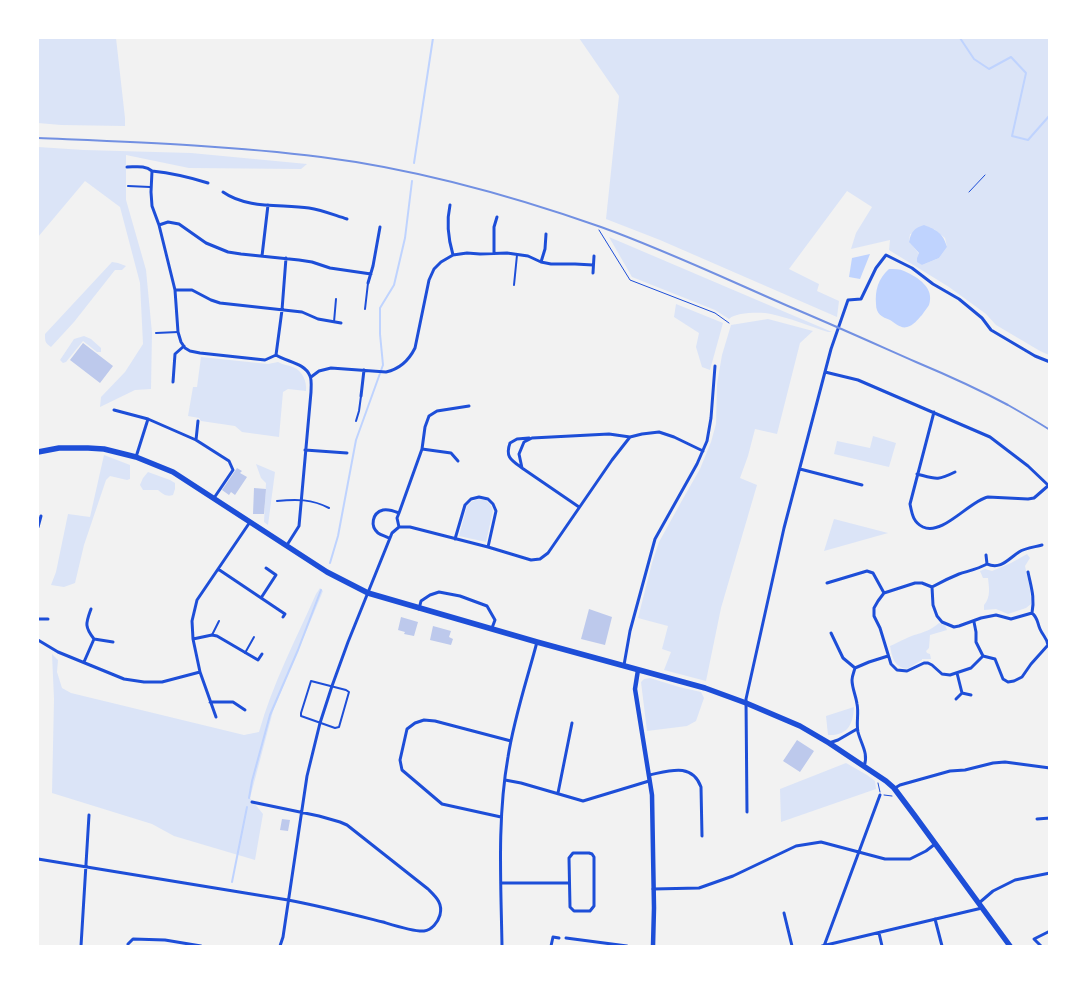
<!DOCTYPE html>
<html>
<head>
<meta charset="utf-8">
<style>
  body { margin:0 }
  #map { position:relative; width:1087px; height:984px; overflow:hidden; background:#f2f2f2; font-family:"Work Sans",sans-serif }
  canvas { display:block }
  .frame { position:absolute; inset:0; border:39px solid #fff; pointer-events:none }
</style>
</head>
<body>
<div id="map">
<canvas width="1087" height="984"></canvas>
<div class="frame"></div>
</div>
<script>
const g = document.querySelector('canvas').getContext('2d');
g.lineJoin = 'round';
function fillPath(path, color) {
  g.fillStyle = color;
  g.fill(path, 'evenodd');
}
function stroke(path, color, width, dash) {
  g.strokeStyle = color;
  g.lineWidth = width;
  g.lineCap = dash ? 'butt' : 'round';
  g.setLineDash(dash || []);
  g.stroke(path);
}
const green = new Path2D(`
  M38,38H116L125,118V126L61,125L38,123Z
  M579,38H1049V355L1040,351L996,325L986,314L949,287L889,250L890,240L851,249L856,233L872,207L847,191L789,269L819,284L817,291L839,301L837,317L660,240L606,219L619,96ZM934,229L945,238L947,247L939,258L922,265L917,258L919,254L909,241L910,234Z
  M38,147L84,150L191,153L307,164L301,169L189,168L126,155V200L146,270L152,333L151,389L135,390L100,407L101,397L125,372L143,344L140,283L120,207L85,181L38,237Z
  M609,237L832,332H828C809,326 790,318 771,314C762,312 736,312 729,319L715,310L632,277Z
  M112,262L118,263L126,266L122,270H115L74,322L51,347C45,343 45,341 45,334Z
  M676,304L723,323L710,370L702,367L696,347L699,333L674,317Z
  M768,319L813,331L800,343L777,434L755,429L748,456L740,478L757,485L721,608L706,681L664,670L671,652L662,649L668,626L638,618L652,563L659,542L680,504L700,469L711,442L716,424L717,384L722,355L731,325Z
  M84,336L91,339L101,348V352H97L83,341L66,362L63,363L60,360L74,339Z
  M201,357L268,364L278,362C283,365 288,365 293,367C303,371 307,382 306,391L288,389L283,392L279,437L242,432L235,426L201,421L199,418L188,416L193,387H197Z
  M873,436L896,443L889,467L834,454L837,441L870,448Z
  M104,455L130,465V479L127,480L110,476L106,480L84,545L75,583L64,587L51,585L56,572L68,514L90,517Z
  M256,464L275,472L268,525L264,522L266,483L261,478Z
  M148,472L170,480L175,483V489L173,495C166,497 163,494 158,490H143L140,485L143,478Z
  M478,499L486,500L491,505L493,511L486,542L459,536L467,506L471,502Z
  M834,519L888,533L824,551Z
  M1027,554L1030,558L1025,566L1030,589L1031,604L1026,608L1008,614L996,609L984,610V605C991,597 989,588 988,578H983L980,571L985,569L992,571L1011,563Z
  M320,588L323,591L273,711L250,798L263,814L255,860L174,836L152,824L52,793L54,699L52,654L58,660L57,672L62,688L71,693L244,735L259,732C272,685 296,639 316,594Z
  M939,623L945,625L947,630L930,635L929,648L926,651L927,653L930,654L931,659H922V660L907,669C894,667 892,657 890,646C896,644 899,641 905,639C919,632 926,634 939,623Z
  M650,678L679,687L701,692L704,698L696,721L687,726L647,731L641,682L644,679Z
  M854,707C853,724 848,736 828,735L826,716Z
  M846,763L867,775L875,781L876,789L781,822L780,789Z`);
const water = new Path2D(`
  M924,225C937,230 943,233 947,247L939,258L922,265L917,262V258L919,253L909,242C911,232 914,228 924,225Z
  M870,254L860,279L849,277L852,258Z
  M889,269C894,269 900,269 904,271C918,277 935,288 929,305C927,308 924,312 922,315C918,319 913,326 907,327C901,329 895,323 890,320C882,317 876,314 876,304C875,290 878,279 889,269Z`);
const stream = new Path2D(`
  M960,38L974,59L989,69L1011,57L1026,73L1012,136L1028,140L1050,115
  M414,163L433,38
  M330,563L338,536L356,440L383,365L380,334V308L394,285L405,238L412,181
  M249,798L252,781L270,715L298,650L321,590
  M232,882L247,807`);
const building = new Path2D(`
  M83,343L113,366L100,383L70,360Z
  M237,468L242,471L240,473L247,477L235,495L231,492L229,495L222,490Z
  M254,488L266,489L264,514H253Z
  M589,609L612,617L605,645L581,639Z
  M401,617L418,622L414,636L404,634L405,632L398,630Z
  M433,626L451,631L449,637L453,639L451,645L430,640Z
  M797,740L814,751L800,772L783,761Z
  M282,819L290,820L288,831L280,830Z`);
const path = new Path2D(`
  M969,192L985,175
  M599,230L630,280L715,313L729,323
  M878,783L880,792
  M884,795L892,796`);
const service = new Path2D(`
  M128,186L150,187
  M514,285L517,255
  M365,309L368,283
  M334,322L336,299
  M156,333L178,332
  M356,421L359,411L361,396
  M277,501C296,499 312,499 329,508
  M212,635L219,621
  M245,653L254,637
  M311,681L346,690L349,692L339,727L335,728L301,716V713Z`);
const minor = new Path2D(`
  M127,167C136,167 145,165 152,171
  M208,183C189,177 171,173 152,171L151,192L152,206L159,225L175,290L178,332L181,342L185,348L190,351L200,353L265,360L276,355C287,362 305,363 310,376C312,380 311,388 311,392L299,526L287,545
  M223,192C247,209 281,204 309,208C322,210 334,215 347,219
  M450,205C446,223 448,238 453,255
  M159,225L168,222L179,224L206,243L228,252L241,254L299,260L312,262L330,268L371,274
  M494,253V227L497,217
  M262,256L268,205
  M541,262L545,249L546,234
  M593,273L594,256
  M368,283L373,266L380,227
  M175,290H192L211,300L220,303L302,312L318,319L341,323
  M276,355L282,310L286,258
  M825,372L858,380L990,437L1028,466L1049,486
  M311,377L319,371L331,368L386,372C400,369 409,360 415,348L429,280L434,269L441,262L453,255L467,253L480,254L507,253L528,256L541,262L551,264H575L593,265
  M173,382L175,354L184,346
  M361,396L364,370
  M114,410L148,419L196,440L229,461L233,470L214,498
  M934,412L910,504C912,514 913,522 923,527C943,536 969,501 988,497L1028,499L1034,498L1049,485
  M196,440L198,421
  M422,449L451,453L458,461
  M305,450L347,453
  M136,457L148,419
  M522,468C511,460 505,457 510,443L517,439L529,438
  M800,469L862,485
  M917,474C936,479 937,481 955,472
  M579,507L522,468L519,454L524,442L532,438L609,434L630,437
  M399,513L422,449L425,427L429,416L437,411L469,406
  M38,527L41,516
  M389,538C385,536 381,535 378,533C370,526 372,513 383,510C388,509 394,511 399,513L397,518L399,527
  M455,539L465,505L471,499L479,497L488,499L493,504L496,511L488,547
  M986,555L987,564C1001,570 1008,559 1019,552C1025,548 1035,547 1042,545
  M218,569L285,614L283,617
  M1028,572C1031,587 1035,597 1032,613
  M827,583L867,571L873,573L884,593
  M932,587L933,605L937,616L942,622L954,627L959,626L981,618L996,615L1011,619L1032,613C1038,618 1037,622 1040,629C1043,636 1047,638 1048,645L1031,664L1022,677L1014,681L1008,682L1003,679L995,659L983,656
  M932,587L922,583H915L884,593L878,601L874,608V616L880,628L891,664L897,670L907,671L924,663H928L932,665L942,674L950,675L971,668L983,656
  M932,587C941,582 949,578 959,574C968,571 978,569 987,564
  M261,598L276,575L266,568
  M419,609L421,601L430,595L439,592L460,596L487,606L495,620L492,628
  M38,619H48
  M974,622L976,632V642L983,656
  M831,633L843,658L855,668
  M94,639L113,642
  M193,639L212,635L217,636L258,660L262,654
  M38,640L58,652L124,679L144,682H162L200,672
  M84,662L94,639C84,626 86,623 91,609
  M624,665L630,631L655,539L697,464L707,441L711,418L715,366
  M957,673L962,693L971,695
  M956,699L962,693
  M210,702H233L245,710
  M216,717L200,672L193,639L192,621L197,600L250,522
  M829,743L838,740L857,729
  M864,766C869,754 861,744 858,732C856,723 859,713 857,704C856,696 852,688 852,680C852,676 854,672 855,668L869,662L888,656
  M649,775C669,771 692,762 701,787L702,836
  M505,780L521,783L583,801L649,781
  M895,788L900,785L950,771L965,770L993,763L1005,762L1050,768
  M558,793L572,723
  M747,812L746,699L784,528L831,349L848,300L861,299L876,268L886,255L912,268L933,284L959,299L982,318L991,330L1035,356L1050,362
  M501,817L442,804L402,770L400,760L407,729L415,723L424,720L435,721L511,741
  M1037,819L1050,818
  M573,853H589L592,854L594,857V906L590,911H574L570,907L569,858Z
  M38,859L288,900C320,906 351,914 383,922C393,925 415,932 424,931C432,930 438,922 440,915C443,903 436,897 428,889L347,825L340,822L319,816L252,802
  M501,883H569
  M653,889L699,888L733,876L796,846L821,842L885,859H910L926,851L935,844
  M979,903L993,891L1015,880L1050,873
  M784,913L792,946
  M935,919L942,946
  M879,933L882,946
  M566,938L627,946
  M81,946L89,815
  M128,946V944L133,939L165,940L201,946
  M280,946L283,937L307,776L320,723L332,686L348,642L392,533L399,527H410L488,547L531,560L540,559L548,553L612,460L630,437L642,434L659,432L674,437L703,451
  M502,946C501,884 497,819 508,757C514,718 527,680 537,642
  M551,946L553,937L559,938
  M822,946L982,908
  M824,946L880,795
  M1041,946L1034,939L1050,931`);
const tertiary = new Path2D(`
  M638,670L635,689L652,795L654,908L653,946`);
const trunk = new Path2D(`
  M38,452L59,448H88L104,449L136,457L173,472L327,572L368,593L537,642L705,688L746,703L800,726L829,743L886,781L894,788L915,816L1010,946`);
const rail = new Path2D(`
  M38,138C132,142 227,145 321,157C416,169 510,195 601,227C665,250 726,279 788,306C831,324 873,343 916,362C947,375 978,389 1008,405C1022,413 1036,421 1050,430`);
fillPath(green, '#dbe4f7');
fillPath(water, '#bfd3fe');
stroke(stream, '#bfd3fe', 2);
fillPath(building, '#bdc9ec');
stroke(path, '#1d4ed8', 1);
stroke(service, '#1d4ed8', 2);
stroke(minor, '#1d4ed8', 3);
stroke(tertiary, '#1d4ed8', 4.5);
stroke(trunk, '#1d4ed8', 5.5);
stroke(rail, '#7290e2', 2);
</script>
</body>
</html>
